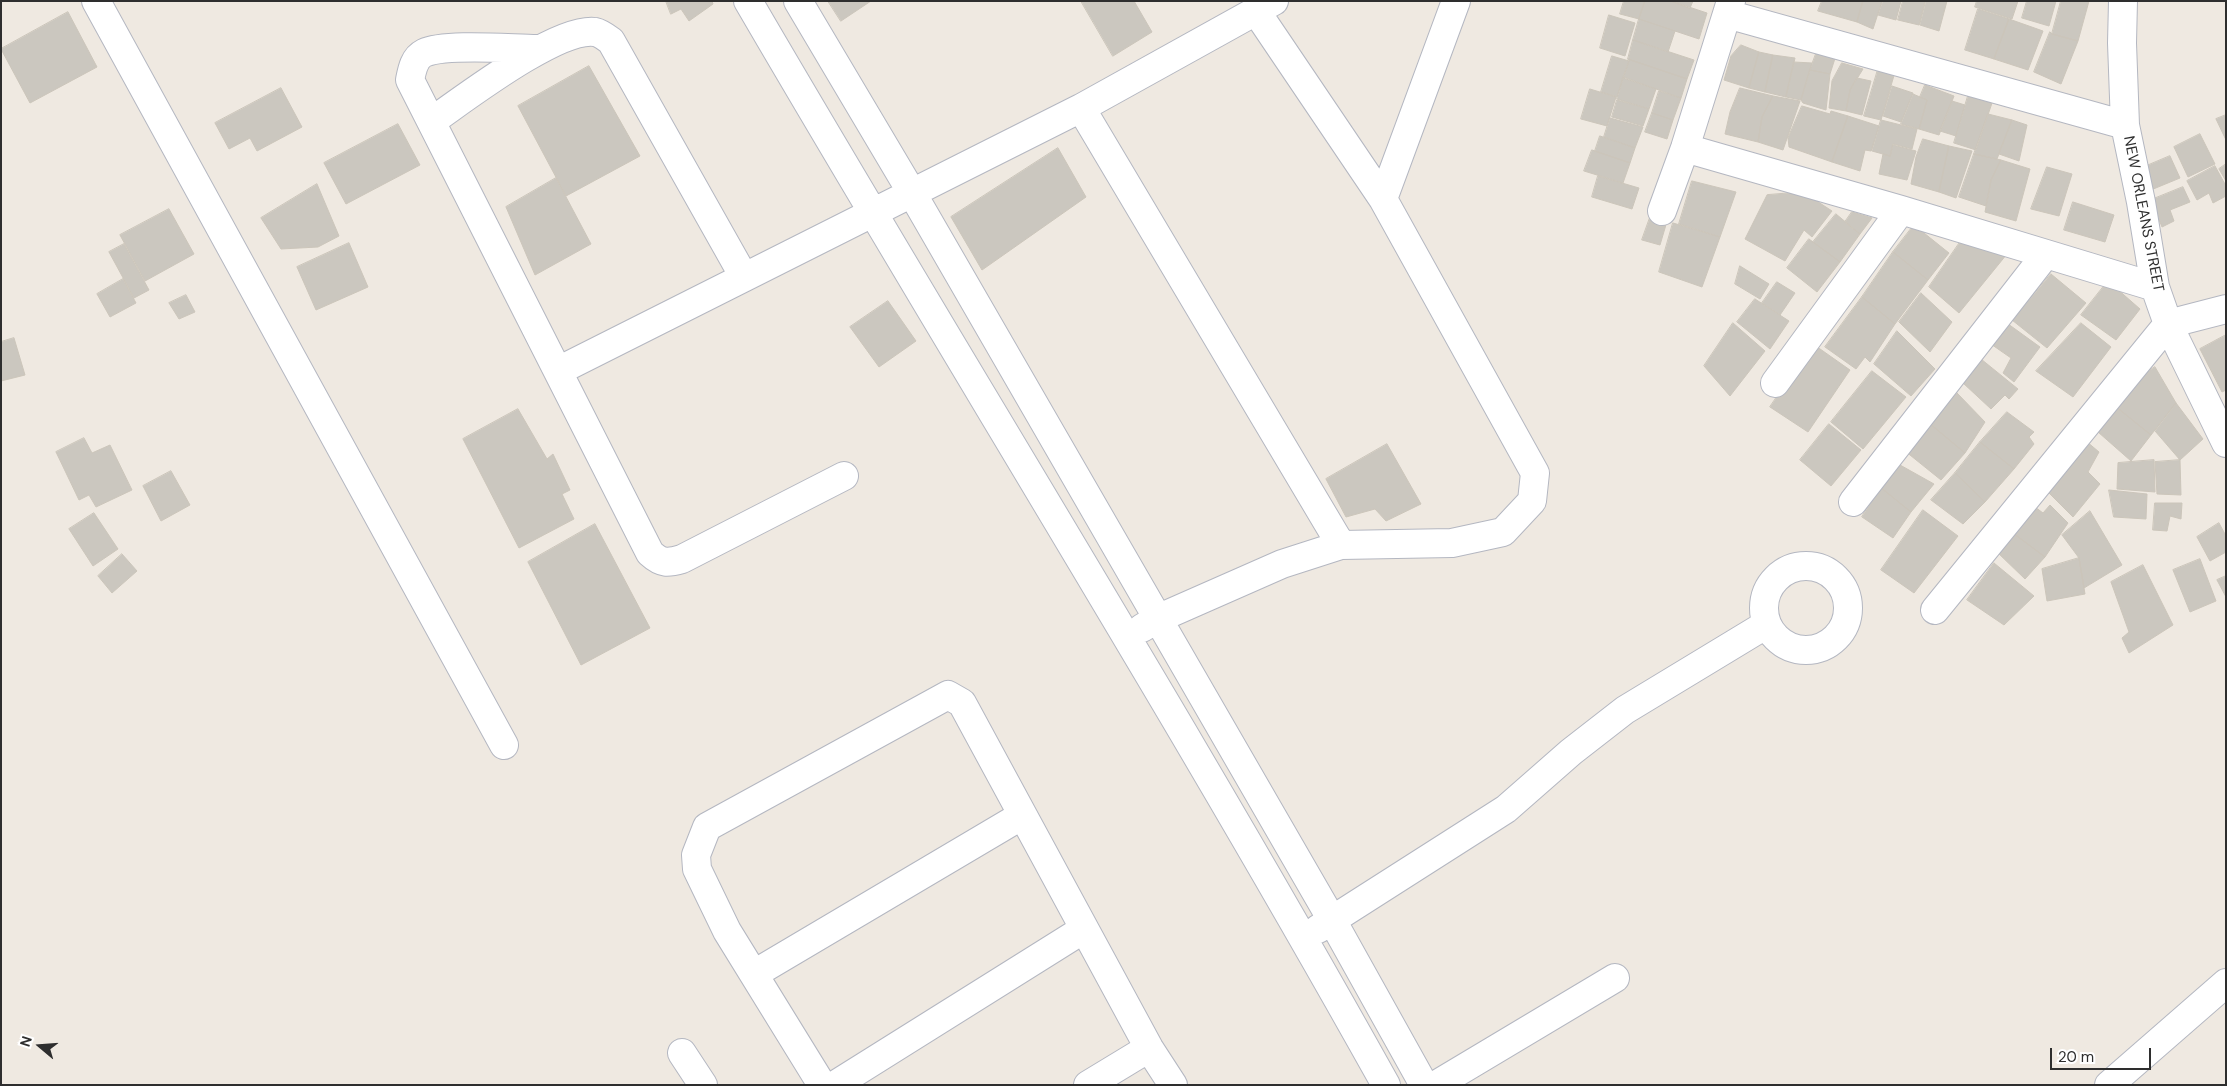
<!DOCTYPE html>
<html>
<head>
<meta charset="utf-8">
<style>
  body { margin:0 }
  #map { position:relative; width:2227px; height:1086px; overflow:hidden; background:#efe9e1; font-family:"DM Sans",sans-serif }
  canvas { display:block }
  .frame { position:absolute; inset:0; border:2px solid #2e2e2e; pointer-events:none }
  .north { position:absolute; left:15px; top:1021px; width:50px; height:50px; -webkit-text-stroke:4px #fff; paint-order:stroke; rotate:288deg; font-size:14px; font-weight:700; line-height:20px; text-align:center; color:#2e2e2e }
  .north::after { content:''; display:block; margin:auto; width:18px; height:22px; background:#2e2e2e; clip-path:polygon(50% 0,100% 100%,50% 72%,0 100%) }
  .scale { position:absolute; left:2050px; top:1048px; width:101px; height:22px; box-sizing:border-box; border:2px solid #2e2e2e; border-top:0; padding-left:6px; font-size:15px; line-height:18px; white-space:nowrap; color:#2e2e2e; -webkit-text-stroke:4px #fff; paint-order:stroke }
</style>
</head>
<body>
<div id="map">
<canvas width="2227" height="1086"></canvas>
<div class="frame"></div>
<div class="north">N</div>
<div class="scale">20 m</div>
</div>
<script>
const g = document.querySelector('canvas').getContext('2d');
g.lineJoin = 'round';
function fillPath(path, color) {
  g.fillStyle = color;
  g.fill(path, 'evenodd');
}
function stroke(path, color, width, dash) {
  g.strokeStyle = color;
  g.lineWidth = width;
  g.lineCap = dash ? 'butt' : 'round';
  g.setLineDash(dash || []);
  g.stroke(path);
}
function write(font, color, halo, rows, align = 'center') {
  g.font = font + ' "DM Sans",sans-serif';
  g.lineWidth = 4;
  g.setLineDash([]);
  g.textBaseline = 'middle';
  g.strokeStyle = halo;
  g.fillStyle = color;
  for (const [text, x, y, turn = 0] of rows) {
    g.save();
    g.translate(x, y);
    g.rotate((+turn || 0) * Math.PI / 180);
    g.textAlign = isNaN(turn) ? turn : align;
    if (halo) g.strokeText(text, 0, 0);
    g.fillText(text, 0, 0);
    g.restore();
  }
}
const building = new Path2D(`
  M666,1H712L713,4L689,21L681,9L671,14Z
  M828,1H871L841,21Z
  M1081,1H1134L1152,32L1113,56Z
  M1624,1H1645L1639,19L1620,14Z
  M1645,1H1671L1707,13L1699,39L1639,19Z
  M1671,1H1693L1690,8Z
  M1822,1H1863L1857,22L1818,11Z
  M1863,1H1882L1873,29L1857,22Z
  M1883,1H1901L1896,20L1878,15Z
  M1903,1H1925L1919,25L1898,20Z
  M1926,1H1947L1939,31L1920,25Z
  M1977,1H2018L2012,19L1975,7Z
  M2027,1H2056L2049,26L2022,18Z
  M2061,1H2089L2078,41L2052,34Z
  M1978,9L2009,19L1994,59L1965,50Z
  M68,12L97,67L30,103L1,49Z
  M1609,15L1635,23L1625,56L1600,48Z
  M1639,19L1675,31L1668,52L1633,40Z
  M2009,19L2043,31L2028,70L1994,59Z
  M2050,32L2052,34L2078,41L2061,84L2034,72Z
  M1633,40L1694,60L1687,79L1628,59Z
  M1820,43L1838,49L1830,74L1810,70Z
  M1741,45L1759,52L1749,88L1724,80L1731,56Z
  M1759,52L1773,55L1765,92L1749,88Z
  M1773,55L1795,58L1786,97L1765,92Z
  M1612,56L1629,61L1617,97L1601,92Z
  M1628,59L1687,79L1681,98L1623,77L1629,61Z
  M1794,62L1812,63L1801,100L1786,97Z
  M1842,63L1863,69L1850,90L1846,111L1829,108L1832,81Z
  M589,66L640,156L566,196L518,106Z
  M1879,66L1895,72L1881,120L1864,116Z
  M1810,70L1830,74L1826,110L1803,103L1801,100Z
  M1623,78L1656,89L1649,109L1617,99Z
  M1857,78L1871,81L1862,115L1846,111L1850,90Z
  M1925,85L1954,96L1939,135L1919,129L1927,100L1920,97Z
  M1892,86L1913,93L1901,122L1883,116Z
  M281,88L302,127L257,151L250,138L229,149L215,123Z
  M1740,88L1773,96L1762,117L1758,142L1725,134L1730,112Z
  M1590,89L1616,97L1607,126L1581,119Z
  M1659,91L1681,98L1673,120L1652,113Z
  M1913,94L1927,100L1919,129L1901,124Z
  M1773,96L1800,101L1783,150L1758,142L1762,117Z
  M1968,96L1992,103L1976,150L1954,143Z
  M1617,100L1649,109L1643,126L1612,117Z
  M1952,101L1965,105L1956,136L1940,131Z
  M1802,106L1830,114L1831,111L1848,116L1832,162L1789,147L1788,138Z
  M1652,113L1673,120L1667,139L1645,132Z
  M1988,114L2012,120L1997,159L1974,154Z
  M2226,115V140L2216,119Z
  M1848,116L1879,126L1871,151L1865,150L1860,171L1832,162Z
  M1610,118L1643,127L1635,148L1604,137Z
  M1881,120L1917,129L1912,149L1893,144L1890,156L1872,151Z
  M2012,120L2027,125L2019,161L1999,154Z
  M398,124L420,165L346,204L324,163Z
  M2200,134L2215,164L2188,177L2174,147Z
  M1600,136L1635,148L1630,163L1595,151Z
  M1923,139L1949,146L1939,192L1911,184L1916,157Z
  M1893,145L1916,151L1907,180L1879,174L1883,154L1890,156Z
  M1949,146L1972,151L1956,198L1939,192Z
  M1058,148L1086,197L982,270L951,217Z
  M1592,150L1630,163L1623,183L1584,171Z
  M1974,154L2001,160L1991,180L1986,206L1959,197Z
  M2170,156L2180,178L2146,192L2137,170Z
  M2001,160L2030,169L2016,221L1985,212L1991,180Z
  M2226,164V181L2219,169Z
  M2215,166L2226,186V196L2213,203L2209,193L2197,200L2187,181Z
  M2047,167L2072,174L2059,216L2031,209Z
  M1598,176L1639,188L1632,209L1592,197Z
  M556,178L591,244L535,275L506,207Z
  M1692,181L1736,192L1720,237L1679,224Z
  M317,184L339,236L318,247L281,249L261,218Z
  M2183,187L2190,202L2170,210L2174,221L2162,227L2151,200Z
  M1803,192L1832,211L1812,237L1804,230L1785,261L1745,239L1767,195Z
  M2073,202L2114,215L2105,242L2064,230Z
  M169,209L194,254L145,281L120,235Z
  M1652,212L1668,218L1660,245L1642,240Z
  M1852,212L1872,218L1860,234L1845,222Z
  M1836,214L1860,234L1840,262L1813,242Z
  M1673,223L1720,237L1702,287L1659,272Z
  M1914,225L1949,253L1928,280L1893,252Z
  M1965,235L2007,254L1959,313L1929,287Z
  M1809,239L1840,262L1817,292L1787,268Z
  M349,243L368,287L316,310L297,267Z
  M124,244L149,290L134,298L109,252Z
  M1893,252L1928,280L1895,324L1862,297Z
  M1740,266L1769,284L1760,299L1735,284Z
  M2051,274L2086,303L2047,348L2012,320Z
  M123,279L136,303L110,317L97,294Z
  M2108,281L2140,309L2116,340L2081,315Z
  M1777,282L1795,293L1780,315L1762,303Z
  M1921,293L1952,322L1930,352L1899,322Z
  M186,295L195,312L179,319L169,303Z
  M1862,297L1895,324L1870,362L1865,357L1856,369L1825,347Z
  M1755,299L1789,321L1770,349L1737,322Z
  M888,301L916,341L879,367L850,327Z
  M2004,321L2040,347L2014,382L2003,373L2011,358L1988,342Z
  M1733,323L1765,351L1730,396L1704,366Z
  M2081,323L2111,347L2073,397L2036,371Z
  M1897,331L1935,369L1911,396L1874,364Z
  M2226,335V390L2222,392L2200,349Z
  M14,338L25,375L1,381V342Z
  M1813,344L1850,370L1808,432L1770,407Z
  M1981,359L2018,389L2009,399L2005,395L1991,409L1963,383Z
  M2155,367L2176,403L2151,435L2115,406L2132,381Z
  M1872,371L1906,397L1863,449L1831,422Z
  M1957,393L1985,422L1965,453L1929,423Z
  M2176,403L2203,439L2180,460L2155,431Z
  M2115,406L2151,435L2131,461L2098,432Z
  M518,409L547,459L553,454L570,490L562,494L574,519L519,548L463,439Z
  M2007,412L2034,432L2029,437L2034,444L2014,469L1980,442Z
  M1929,423L1965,453L1941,480L1905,451Z
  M1829,424L1861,450L1831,486L1800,460Z
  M84,438L92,453L110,445L132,490L96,507L89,495L79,500L56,452Z
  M2086,441L2099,452L2088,472L2100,484L2073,517L2046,490Z
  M1980,442L2014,469L1985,502L1955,473Z
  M1387,444L1421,504L1386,521L1375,509L1346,517L1326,479Z
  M2154,460L2155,492L2117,489L2118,463Z
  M2180,460L2181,495L2157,494L2155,462Z
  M1900,465L1934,484L1911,512L1880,487Z
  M171,471L190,505L161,521L143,486Z
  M1955,473L1985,502L1963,524L1931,500Z
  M1880,487L1911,512L1893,538L1862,517Z
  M2109,490L2147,494L2146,519L2114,517Z
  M2155,503H2182L2181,519L2170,516L2167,531L2153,530Z
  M2031,504L2043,513L2050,505L2068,523L2045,557L2013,533Z
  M1923,510L1958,536L1914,593L1881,570Z
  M2090,511L2122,565L2084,588L2079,558L2062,535Z
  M94,513L118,549L93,566L69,529Z
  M2219,523L2226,536V552L2210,561L2197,537Z
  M595,524L650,628L581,665L528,562Z
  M2013,533L2045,557L2025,579L1997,552Z
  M122,554L137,571L112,593L98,576Z
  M2079,558L2085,594L2047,601L2042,569Z
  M2200,559L2216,601L2190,612L2173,570Z
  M1994,563L2034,596L2004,625L1967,600Z
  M2143,565L2173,625L2129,653L2122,638L2129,632L2111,582Z
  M2226,576V597L2217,580Z`);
const minor = new Path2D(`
  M96,1L504,745
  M748,1C959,363 1182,719 1386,1085
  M798,1L912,193L1332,920L1424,1085
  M2123,1L2122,43L2125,125L2141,202L2155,287L2168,324L2226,443
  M1727,14L2125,125
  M537,49C512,49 445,43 424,53C414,58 412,70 410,80L650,553C662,564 668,563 682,559L844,476
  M1081,108L1341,545
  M432,121C464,99 557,27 595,32C600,33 607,38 611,41L744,277
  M1685,148L1901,210L2155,287
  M1383,199L1456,1
  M1662,211L1685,148L1731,1
  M558,371L1081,108L1274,1
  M1775,383L1901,210
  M1853,502L2046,254
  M1764 608a42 42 0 1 1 84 0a42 42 0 1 1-84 0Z
  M1935,610L2168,324L2226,309
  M1142,628L1157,619L1282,564L1341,545L1452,543L1503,532L1532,501L1535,473L1383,199L1256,11
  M1318,929L1506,809L1571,752L1625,710L1767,624
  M754,974L1021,816
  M682,1053L703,1085
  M822,1085L727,931L697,869L696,855L707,827L948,695L962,703L1149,1048L1173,1085
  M835,1085L1084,929
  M1088,1085L1149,1048
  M1436,1085L1615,978
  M2109,1085L2226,983`);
const streetNames = [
  ["NEW ORLEANS STREET",2143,214,79]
];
fillPath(building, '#cbc7bf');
stroke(building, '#cbc5ba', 1);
stroke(minor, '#b4b7c1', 30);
stroke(minor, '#fff', 28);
write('15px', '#2e2e2e', '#fff', streetNames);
</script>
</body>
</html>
